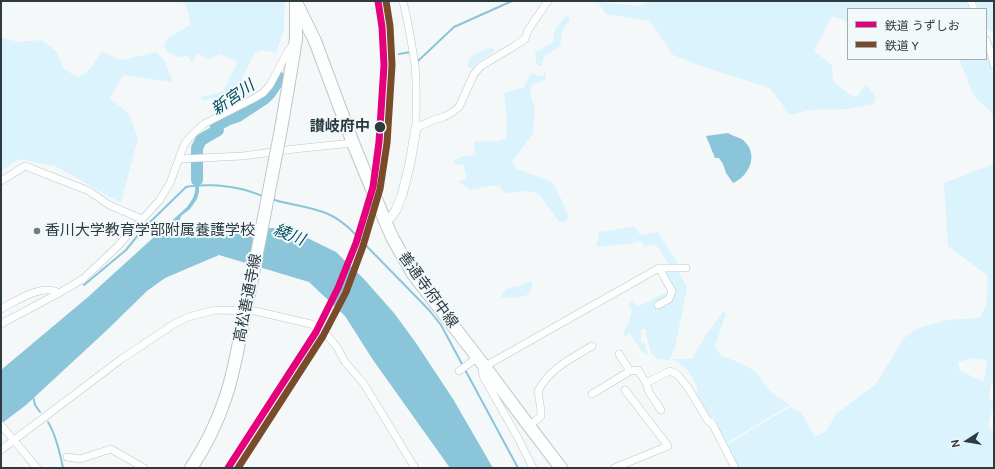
<!DOCTYPE html>
<html>
<head>
<meta charset="utf-8">
<style>
  body { margin:0 }
  #map { position:relative; width:995px; height:469px; overflow:hidden; background:#f4f8f9; font-family:Cabin,"Noto Sans JP",sans-serif }
  canvas { display:block }
  .frame { position:absolute; inset:0; border:2px solid #2d3b41; pointer-events:none }
  .legend { position:absolute; left:847px; top:8px; width:140px; height:52px; box-sizing:border-box; background:#f2f9fb; border:1px solid #a3adb1; margin:0; padding:5px 7px; list-style:none; font-size:12px; color:#2d3b41 }
  .legend li { display:flex; align-items:center; gap:8px; height:20px }
  .legend b { width:20px; border:1px solid #a3adb1 }
  .north { position:absolute; left:947px; top:421px; width:40px; height:40px; -webkit-text-stroke:3px #f2f9fb; paint-order:stroke; rotate:258deg; font-size:11px; font-weight:700; line-height:16px; text-align:center; color:#2d3b41 }
  .north::after { content:''; display:block; margin:auto; width:14px; height:18px; background:#2d3b41; clip-path:polygon(50% 0,100% 100%,50% 72%,0 100%) }
</style>
</head>
<body>
<div id="map">
<canvas width="995" height="469"></canvas>
<div class="frame"></div>
<ul class="legend">
<li><b style="height:5px;background:#e5007d"></b>鉄道 うずしお</li>
<li><b style="height:5px;background:#7a4b2a"></b>鉄道 Y</li>
</ul>
<div class="north">N</div>
</div>
<script>
const g = document.querySelector('canvas').getContext('2d');
g.lineJoin = 'round';
function fillPath(path, color) {
  g.fillStyle = color;
  g.fill(path, 'evenodd');
}
function stroke(path, color, width, dash) {
  g.strokeStyle = color;
  g.lineWidth = width;
  g.lineCap = dash ? 'butt' : 'round';
  g.setLineDash(dash || []);
  g.stroke(path);
}
function write(font, color, halo, rows, align = 'center') {
  g.font = font + ' Cabin,"Noto Sans JP",sans-serif';
  g.lineWidth = 4;
  g.setLineDash([]);
  g.textBaseline = 'middle';
  g.strokeStyle = halo;
  g.fillStyle = color;
  for (const [text, x, y, turn = 0] of rows) {
    g.save();
    g.translate(x, y);
    g.rotate((+turn || 0) * Math.PI / 180);
    g.textAlign = isNaN(turn) ? turn : align;
    if (halo) g.strokeText(text, 0, 0);
    g.fillText(text, 0, 0);
    g.restore();
  }
}
const green = new Path2D(`
  M182,1H285L284,29L276,53L262,50L255,53L242,78L252,94L232,104L226,95L202,101L200,97L211,95L223,91L238,62L219,54L208,60L198,53L192,63L187,56L177,57L167,51L164,45L169,37L191,25L187,9Z
  M650,1H966L969,9H848V22L832,16L814,51L832,65L833,81L852,96L857,97L866,84L876,97L874,104L848,109L810,110L790,115L770,88L698,65L673,55L650,21L606,14L598,2L639,6Z
  M976,1H994V34L986,27V9H979Z
  M569,16L570,20L563,30L560,46L543,58L542,66H538L536,63L535,53L553,42L555,30L565,17Z
  M1,37L18,42L42,40L56,51L63,68L78,78L90,69L102,52L122,60L156,52L165,61L173,82L123,75L110,98L129,114L138,138L121,203L55,166L18,159L3,170L1,169Z
  M492,48L495,50L493,52L480,61L471,69L468,66C468,54 482,50 492,48Z
  M986,54L994,77V120L991,112L974,96L959,59H986Z
  M545,71L546,80L532,85L530,94L535,109L533,134L512,162L515,168L552,182L559,194L569,218L565,222H559L539,194L527,191L505,193L499,186H489L471,190L458,181L467,179L463,164L455,165L454,160L464,156L476,155L474,147V141L493,142L506,139L507,118L504,93L525,87L528,77L533,73L538,76H543Z
  M994,164V384L991,385L989,399L994,402V411H992L988,427L994,431V468H738L726,445L790,407L801,412L815,437L826,431L836,414L875,385L904,338L916,329L948,320L980,318L987,302V275L948,246L944,183ZM974,358L987,360L984,382L959,370L958,362Z
  M630,227H635L640,235L658,232L678,264L679,273L687,287L675,347L669,360L657,359L651,353L645,329H641V342L645,344L648,355L642,351L629,333L626,337L623,332L628,325L632,311L629,303L632,301L637,307L663,294L668,293L670,280L664,271L669,264L657,246L651,244L645,247L641,241L628,244L596,247L599,232Z
  M528,281L532,282C533,287 531,293 525,296C521,298 506,297 501,298C509,281 516,291 528,281Z
  M723,312L726,313L715,346L720,355C731,360 744,363 754,371C762,376 762,382 767,388C773,395 782,400 790,405L726,443L714,417L710,419L696,394L698,389L688,370L673,359H692L706,335Z`);
const water = new Path2D(`
  M728,133C734,137 741,137 745,142C759,156 748,177 733,183L726,173L723,164L719,158H715L706,136Z
  M196,164H199V192L197,199L190,209L181,216L175,233L218,228H287L336,252L363,278L394,313L416,343L453,399L493,468H450L373,360L345,316L309,282L219,255L165,278L147,291L106,331L26,405L1,424V370L88,297L187,207L193,198L195,192Z`);
const stream = new Path2D(`
  M399,54L411,52
  M417,59L418,61L454,27L512,1
  M271,199C290,205 310,206 328,214C336,217 343,223 349,228L429,310L441,325L518,468
  M84,285L126,250L143,229L186,187C199,184 223,185 236,188C245,189 254,193 263,196
  M33,396L35,405L40,412
  M48,422C56,435 60,453 63,468`);
const river = new Path2D(`
  M197,180V148L201,140L218,130L216,126L229,119L238,116L264,99L270,93L280,78`);
const minor = new Path2D(`
  M403,1C408,22 412,44 415,66C417,86 416,108 416,128L433,120L444,117L451,113L459,107L474,74L481,66L513,47L525,39L528,30L548,1
  M971,1L974,9
  M986,40L991,53L994,65
  M179,159L243,156L294,149L353,143
  M1,181L25,166L89,191L109,205L142,219
  M658,305L669,299L672,291L659,268
  M1,309C16,301 42,283 59,293
  M1,324L59,293L83,279L100,263L116,248L159,201L170,183L184,145L189,138L196,131L204,124L253,99L263,93L270,85L288,51L293,44
  M619,354L630,371
  M459,371L478,357
  M646,383L649,392L661,410
  M592,394L630,371L638,370L646,383L670,371L678,375L689,389L708,421L712,423L735,468
  M1,425L37,468
  M529,426L541,416V411L538,391C551,367 571,359 592,346
  M1,450L120,360L174,324L188,317L215,310L255,311L311,324L326,334L337,347L345,362L364,384L415,468
  M67,457L80,459L111,449L144,468
  M533,468L518,438L483,376L482,370L485,367L489,364L659,268H686
  M614,468L668,446L625,390`);
const tertiary = new Path2D(`
  M385,221L391,217L396,210L402,195L410,163L416,128`);
const primary = new Path2D(`
  M296,2L315,41L353,143L385,221L393,239L413,274L485,367L529,426L561,468
  M281,129L290,76L296,39V4
  M191,468C205,447 217,423 225,399C236,368 239,336 247,305`);
const primaryBridge = new Path2D(`
  M247,305L281,129`);
const rail1 = new Path2D(`
  M228,468L316,332L338,288L356,243L373,187L379,142L384,65L382,27L378,1`);
const rail2 = new Path2D(`
  M238,468L323,336L346,292L363,246L380,189L387,143L392,65L390,26L386,1`);
const markers = [
  [380,127,6,"#2d3b41"],
  [37,231,4,"#737d81"]
];
const stopNames = [
  ["讃岐府中",370,127]
];
const poiNames = [
  ["香川大学教育学部附属養護学校",45,231]
];
const streetNames = [
  ["善通寺府中線",428,290,54],
  ["高松善通寺線",248,298,-79]
];
const waterNames = [
  ["新宮川",233,98,-35],
  ["綾川",289,235,21]
];
fillPath(green, '#dbf3fc');
fillPath(water, '#8ac5d9');
stroke(stream, '#8ac5d9', 2);
stroke(river, '#8ac5d9', 12);
stroke(minor, '#bfc6ca', 8);
stroke(tertiary, '#bfc6ca', 10);
stroke(primary, '#bfc6ca', 14);
stroke(minor, '#fdfefe', 7);
stroke(tertiary, '#fdfefe', 9);
stroke(primary, '#fdfefe', 12);
stroke(primaryBridge, '#bfc6ca', 14, []);
stroke(primaryBridge, '#fdfefe', 12);
stroke(rail1, '#e5007d', 7);
stroke(rail2, '#7a4b2a', 7);
for (const [x, y, r, color] of markers) {
  const dot = new Path2D();
  dot.arc(x, y, r, 0, 2 * Math.PI);
  g.fillStyle = color;
  g.fill(dot);
  stroke(dot, '#f2f9fb', 1.5);
}
write('bold 15px', '#2d3b41', '#f2f9fb', stopNames, 'right');
write('15px', '#2d3b41', '#f2f9fb', poiNames, 'left');
write('15px', '#2d3b41', '#f2f9fb', streetNames);
write('italic 16px', '#004b5f', '#f2f9fb', waterNames);
</script>
</body>
</html>
